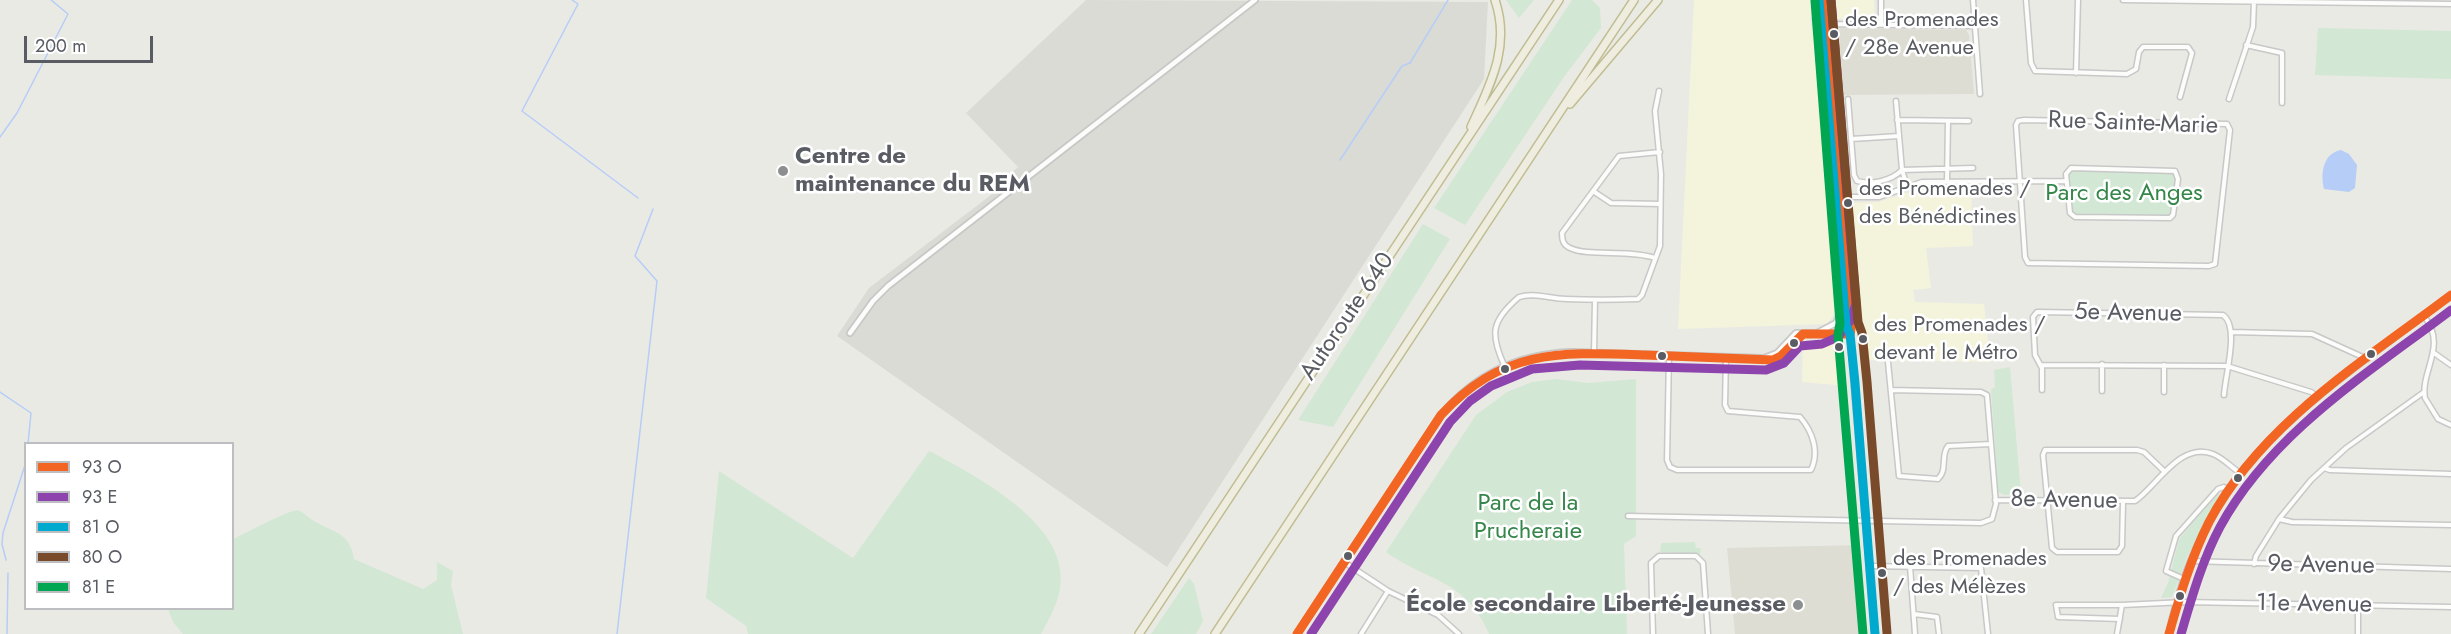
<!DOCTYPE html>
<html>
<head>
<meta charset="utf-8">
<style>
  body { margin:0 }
  #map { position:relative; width:2451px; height:634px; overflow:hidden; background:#eaeae5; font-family:Jost,sans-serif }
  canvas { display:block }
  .legend { position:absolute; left:24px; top:442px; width:210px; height:168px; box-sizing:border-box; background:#fff; border:2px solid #bdbec1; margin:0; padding:8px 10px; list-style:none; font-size:18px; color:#5a5c63 }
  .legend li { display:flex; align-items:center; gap:12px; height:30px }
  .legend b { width:30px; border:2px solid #bdbec1 }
  .scale { position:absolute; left:24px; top:36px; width:129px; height:27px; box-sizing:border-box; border:3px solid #5a5c63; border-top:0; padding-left:8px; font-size:18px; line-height:21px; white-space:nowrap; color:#5a5c63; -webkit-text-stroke:4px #fff; paint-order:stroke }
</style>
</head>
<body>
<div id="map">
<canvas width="2451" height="634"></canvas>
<ul class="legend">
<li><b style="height:8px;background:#f26522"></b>93 O</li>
<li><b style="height:8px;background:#8e44ad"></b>93 E</li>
<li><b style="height:8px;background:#00a9ce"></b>81 O</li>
<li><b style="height:8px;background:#7a4b2a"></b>80 O</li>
<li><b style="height:8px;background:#00a651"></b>81 E</li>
</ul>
<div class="scale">200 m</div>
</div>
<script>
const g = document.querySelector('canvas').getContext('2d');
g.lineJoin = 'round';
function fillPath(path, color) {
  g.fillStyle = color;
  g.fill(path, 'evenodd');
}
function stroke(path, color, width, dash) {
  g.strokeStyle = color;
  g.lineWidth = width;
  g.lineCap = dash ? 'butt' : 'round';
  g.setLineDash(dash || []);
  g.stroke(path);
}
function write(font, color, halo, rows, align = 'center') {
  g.font = font + ' Jost,sans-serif';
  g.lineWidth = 5;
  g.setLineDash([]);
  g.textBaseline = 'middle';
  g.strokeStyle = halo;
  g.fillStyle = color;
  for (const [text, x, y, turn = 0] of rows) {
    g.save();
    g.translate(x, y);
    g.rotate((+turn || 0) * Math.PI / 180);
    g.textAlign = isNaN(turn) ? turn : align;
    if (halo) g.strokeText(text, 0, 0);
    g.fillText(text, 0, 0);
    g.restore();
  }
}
const commercial = new Path2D(`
  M1694,0H1812L1814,15L1810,18L1812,30L1818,36L1828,171L1829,189L1826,192L1827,204L1832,208L1836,291L1837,310L1827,324L1678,329Z
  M1834,0H1874L1875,17L1836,19Z
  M1919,189L1971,190L1973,246L1926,248L1931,288L1913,290L1915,302L1984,304L1990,362L1863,360L1850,203L1878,202Z
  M1803,342L1831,343L1842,352L1847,386L1802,382Z`);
const industrial = new Path2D(`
  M1086,0L1488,2L1484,79L1167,567L837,336L869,288L1004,185L1002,181L1018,167L966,113Z`);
const education = new Path2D(`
  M1837,28L1966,30L1969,35L1974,94L1841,95Z
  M1860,545L1861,559L1857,562L1861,575L1866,634H1735L1727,548Z`);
const green = new Path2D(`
  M1506,0H1534L1519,18Z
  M1572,0H1592L1600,8L1601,28L1564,77L1465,225L1434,208Z
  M2318,28L2451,31V79L2315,75Z
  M2071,168L2169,169L2177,173L2173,215L2170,218L2075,217L2070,213L2066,174Z
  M1423,224L1450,239L1333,427L1298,420Z
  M2010,367L2021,493L2005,495L1998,492L1991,389L1995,387L1994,370Z
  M1557,379L1588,383L1636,379V536L1624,544L1627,634H1489C1466,579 1428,582 1386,552L1476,415L1507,392L1532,382Z
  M929,451C971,473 1053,516 1060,569C1064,593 1052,614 1041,634H748L746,626L706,598L719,471L853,558Z
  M2218,492L2220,495L2187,557L2172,597L2161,598L2168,583L2179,539Z
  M298,510C305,513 308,518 314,521C334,533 350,532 354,559L423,589L437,580V562L453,571L451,585L463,634H183L173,622L168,609L232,608L233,539C251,531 281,513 298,510Z
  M1695,542L1696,548H1701L1700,554L1660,552L1661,543Z
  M1189,578L1194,584L1203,621L1196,634H1151Z`);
const water = new Path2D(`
  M2341,150L2349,154L2357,165L2355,188L2349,192L2324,189C2320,174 2323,153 2341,150Z`);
const stream = new Path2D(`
  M572,0L578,4L522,111L638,198
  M0,137L17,113L68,14L51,0
  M1340,160L1402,66L1410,63L1448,0
  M0,392L31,413L28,444
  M6,560L2,544L3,533L26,462
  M7,634L8,573
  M617,634L657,281L635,256L653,209`);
const minor = new Path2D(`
  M1881,0V25
  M1973,0L1980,94
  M2026,0L2031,63L2035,71L2127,74L2136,69L2139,52L2143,47H2188L2192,53L2180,97
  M2123,0L2451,4
  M1821,24L1975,26
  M2246,45L2282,53V103
  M2076,73L2078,0
  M1848,99L1854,175L1857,181C1871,185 1891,181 1902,170L1973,168
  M2229,99L2253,27L2254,1
  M1896,101L1902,170L1907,186
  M1897,120L1969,121
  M2024,120L2227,124L2230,130L2215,264L2209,266L2028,263L2025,257L2016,125L2018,121Z
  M1851,139L1899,136
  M2071,168L2175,171L2178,179L2173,215L2170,218L2075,217L2070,213L2066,174Z
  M1947,182L1948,121
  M1593,191L1611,203L1660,204
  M1841,197H1879L1922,182L2066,181
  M1655,258C1628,249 1589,257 1570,248C1563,245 1562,240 1562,233L1619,156L1660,152
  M2424,316C2448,346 2420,371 2425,398L2438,419L2451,425
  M2231,332L2312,334L2367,359
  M1594,353L1595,300
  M2434,353L2451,365
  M1669,355L1667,460L1670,467L1677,470H1811C1820,451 1812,431 1800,417L1728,411L1725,405L1726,357
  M1888,362L1899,476L1938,479C1948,470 1940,456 1948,446L1991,444
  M2102,364V391
  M1504,365C1490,334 1491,321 1519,297C1534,292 1550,299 1566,299C1590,300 1614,300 1638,299L1642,295L1660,246L1661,174L1655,111L1659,91
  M2041,365L2227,366L2311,392L2318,397
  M2164,365V392
  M2042,390V368L2035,355L2033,317L2037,312L2223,315C2240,327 2225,375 2224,395
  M2324,468L2330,470L2451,474
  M1995,500L2135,501C2157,486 2180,441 2213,454C2223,458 2231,467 2240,473
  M2123,503L2122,546L2118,552H2057L2052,548L2043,455L2045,450H2137L2144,452L2165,472
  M1628,516L1981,523L1992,519L1996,504L1987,395L1981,392L1891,390
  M2279,519L2292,522L2451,525
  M2191,561L2451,569
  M1344,562L1388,591L1438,615L1459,634
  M2254,564L2256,556L2279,519L2311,480L2346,448L2424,392
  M1870,566L1981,568L1988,634
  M1910,566L1915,634
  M2184,579L2166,571L2176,536L2218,489L2224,487L2229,489
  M1914,614L1937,617L1939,634
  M2120,619L2058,617L2056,605H2122
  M1361,634L1388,591
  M1653,634L1651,563L1659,556H1696L1703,563L1708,634
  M2117,634L2122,605L2185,602L2451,607
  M2358,634V606`);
const tertiary = new Path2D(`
  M1819,0L1846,325L1850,334
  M1827,0L1852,324L1850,334L1875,634
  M850,333L873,301L888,286L1255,0
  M1817,333L1836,323L1843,307
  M1767,358H1779L1802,334
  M1297,634L1441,415C1475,374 1518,354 1571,352L1764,358L1777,353L1796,333L1850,334`);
const secondary = new Path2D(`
  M2169,634C2205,458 2320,396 2451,295`);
const motorway = new Path2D(`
  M1570,104L1658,0
  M1471,127C1490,85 1511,47 1495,0
  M1139,634L1559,0
  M1215,634L1634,0`);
const bus1 = new Path2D(`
  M1297,634L1441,415C1503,348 1561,352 1645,355C1688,357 1730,358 1773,360L1781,356L1803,334H1850L1852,324L1827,0
  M2169,634C2180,595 2191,558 2209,522C2261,424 2365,360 2451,295`);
const bus2 = new Path2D(`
  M1311,634L1450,422L1470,401L1491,386L1532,369L1580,365L1766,370L1784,363L1800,346L1822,344L1838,337L1850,321L1856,304L1831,0
  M2181,634C2192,597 2202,561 2220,527C2271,433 2368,373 2451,310`);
const bus3 = new Path2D(`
  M1819,0L1846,325L1850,334L1855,383L1875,634`);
const bus4 = new Path2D(`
  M1831,0L1858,322L1862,333L1867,382L1887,633`);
const bus5 = new Path2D(`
  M1815,1L1840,323L1838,335L1863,634`);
const markers = [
  [1834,34,5,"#5a5c63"],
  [783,171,6,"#8c8e90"],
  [1848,203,5,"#5a5c63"],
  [1863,339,5,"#5a5c63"],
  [1794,343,5,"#5a5c63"],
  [1839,347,5,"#5a5c63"],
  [2371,354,5,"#5a5c63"],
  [1662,356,5,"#5a5c63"],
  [1505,369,5,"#5a5c63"],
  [2238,478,5,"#5a5c63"],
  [1348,556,5,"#5a5c63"],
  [1882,573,5,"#5a5c63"],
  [2180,596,5,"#5a5c63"],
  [1798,605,6,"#8c8e90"]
];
const busNames = [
  ["des Promenades",1845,21],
  ["/ 28e Avenue",1845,49],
  ["des Promenades /",1859,190],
  ["des Bénédictines",1859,218],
  ["des Promenades /",1874,326],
  ["devant le Métro",1874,354],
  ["des Promenades",1893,560],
  ["/ des Mélèzes",1893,588]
];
const streetNames = [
  ["Rue Sainte-Marie",2133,124,2],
  ["5e Avenue",2128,314,1],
  ["Autoroute 640",1348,317,-56],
  ["8e Avenue",2064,501,1],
  ["9e Avenue",2321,566,1],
  ["11e Avenue",2314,605,1]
];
const poiNames = [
  ["Centre de",795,157],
  ["maintenance du REM",795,185],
  ["École secondaire Liberté-Jeunesse",1786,605,"right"]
];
const parkNames = [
  ["Parc des Anges",2124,194],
  ["Parc de la",1528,504],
  ["Prucheraie",1528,532]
];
fillPath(commercial, '#f4f4dd');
fillPath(industrial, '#dbdbd6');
fillPath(education, '#deddd4');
fillPath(green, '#d2e7d4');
fillPath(water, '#b6cdf7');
stroke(stream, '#b6cdf7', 1.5);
stroke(minor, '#c7c8c7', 7);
stroke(tertiary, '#c7c8c7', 8);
stroke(secondary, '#c5c6c6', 8);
stroke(motorway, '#c1bd92', 10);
stroke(minor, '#fcfcfb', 4);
stroke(tertiary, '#fcfcfb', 4.5);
stroke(secondary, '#fcfcfb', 5);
stroke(motorway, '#eeede0', 7);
stroke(bus1, '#f26522', 9);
stroke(bus2, '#8e44ad', 9);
stroke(bus3, '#00a9ce', 9);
stroke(bus4, '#7a4b2a', 9);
stroke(bus5, '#00a651', 9);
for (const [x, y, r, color] of markers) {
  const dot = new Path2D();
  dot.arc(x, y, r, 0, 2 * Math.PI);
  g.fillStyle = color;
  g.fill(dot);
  stroke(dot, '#fff', 2);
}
write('22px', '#5a5c63', '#fff', busNames, 'left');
write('24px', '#5a5c63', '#fff', streetNames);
write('bold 24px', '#5a5c63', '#fff', poiNames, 'left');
write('24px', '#35864a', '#fff', parkNames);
</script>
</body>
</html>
